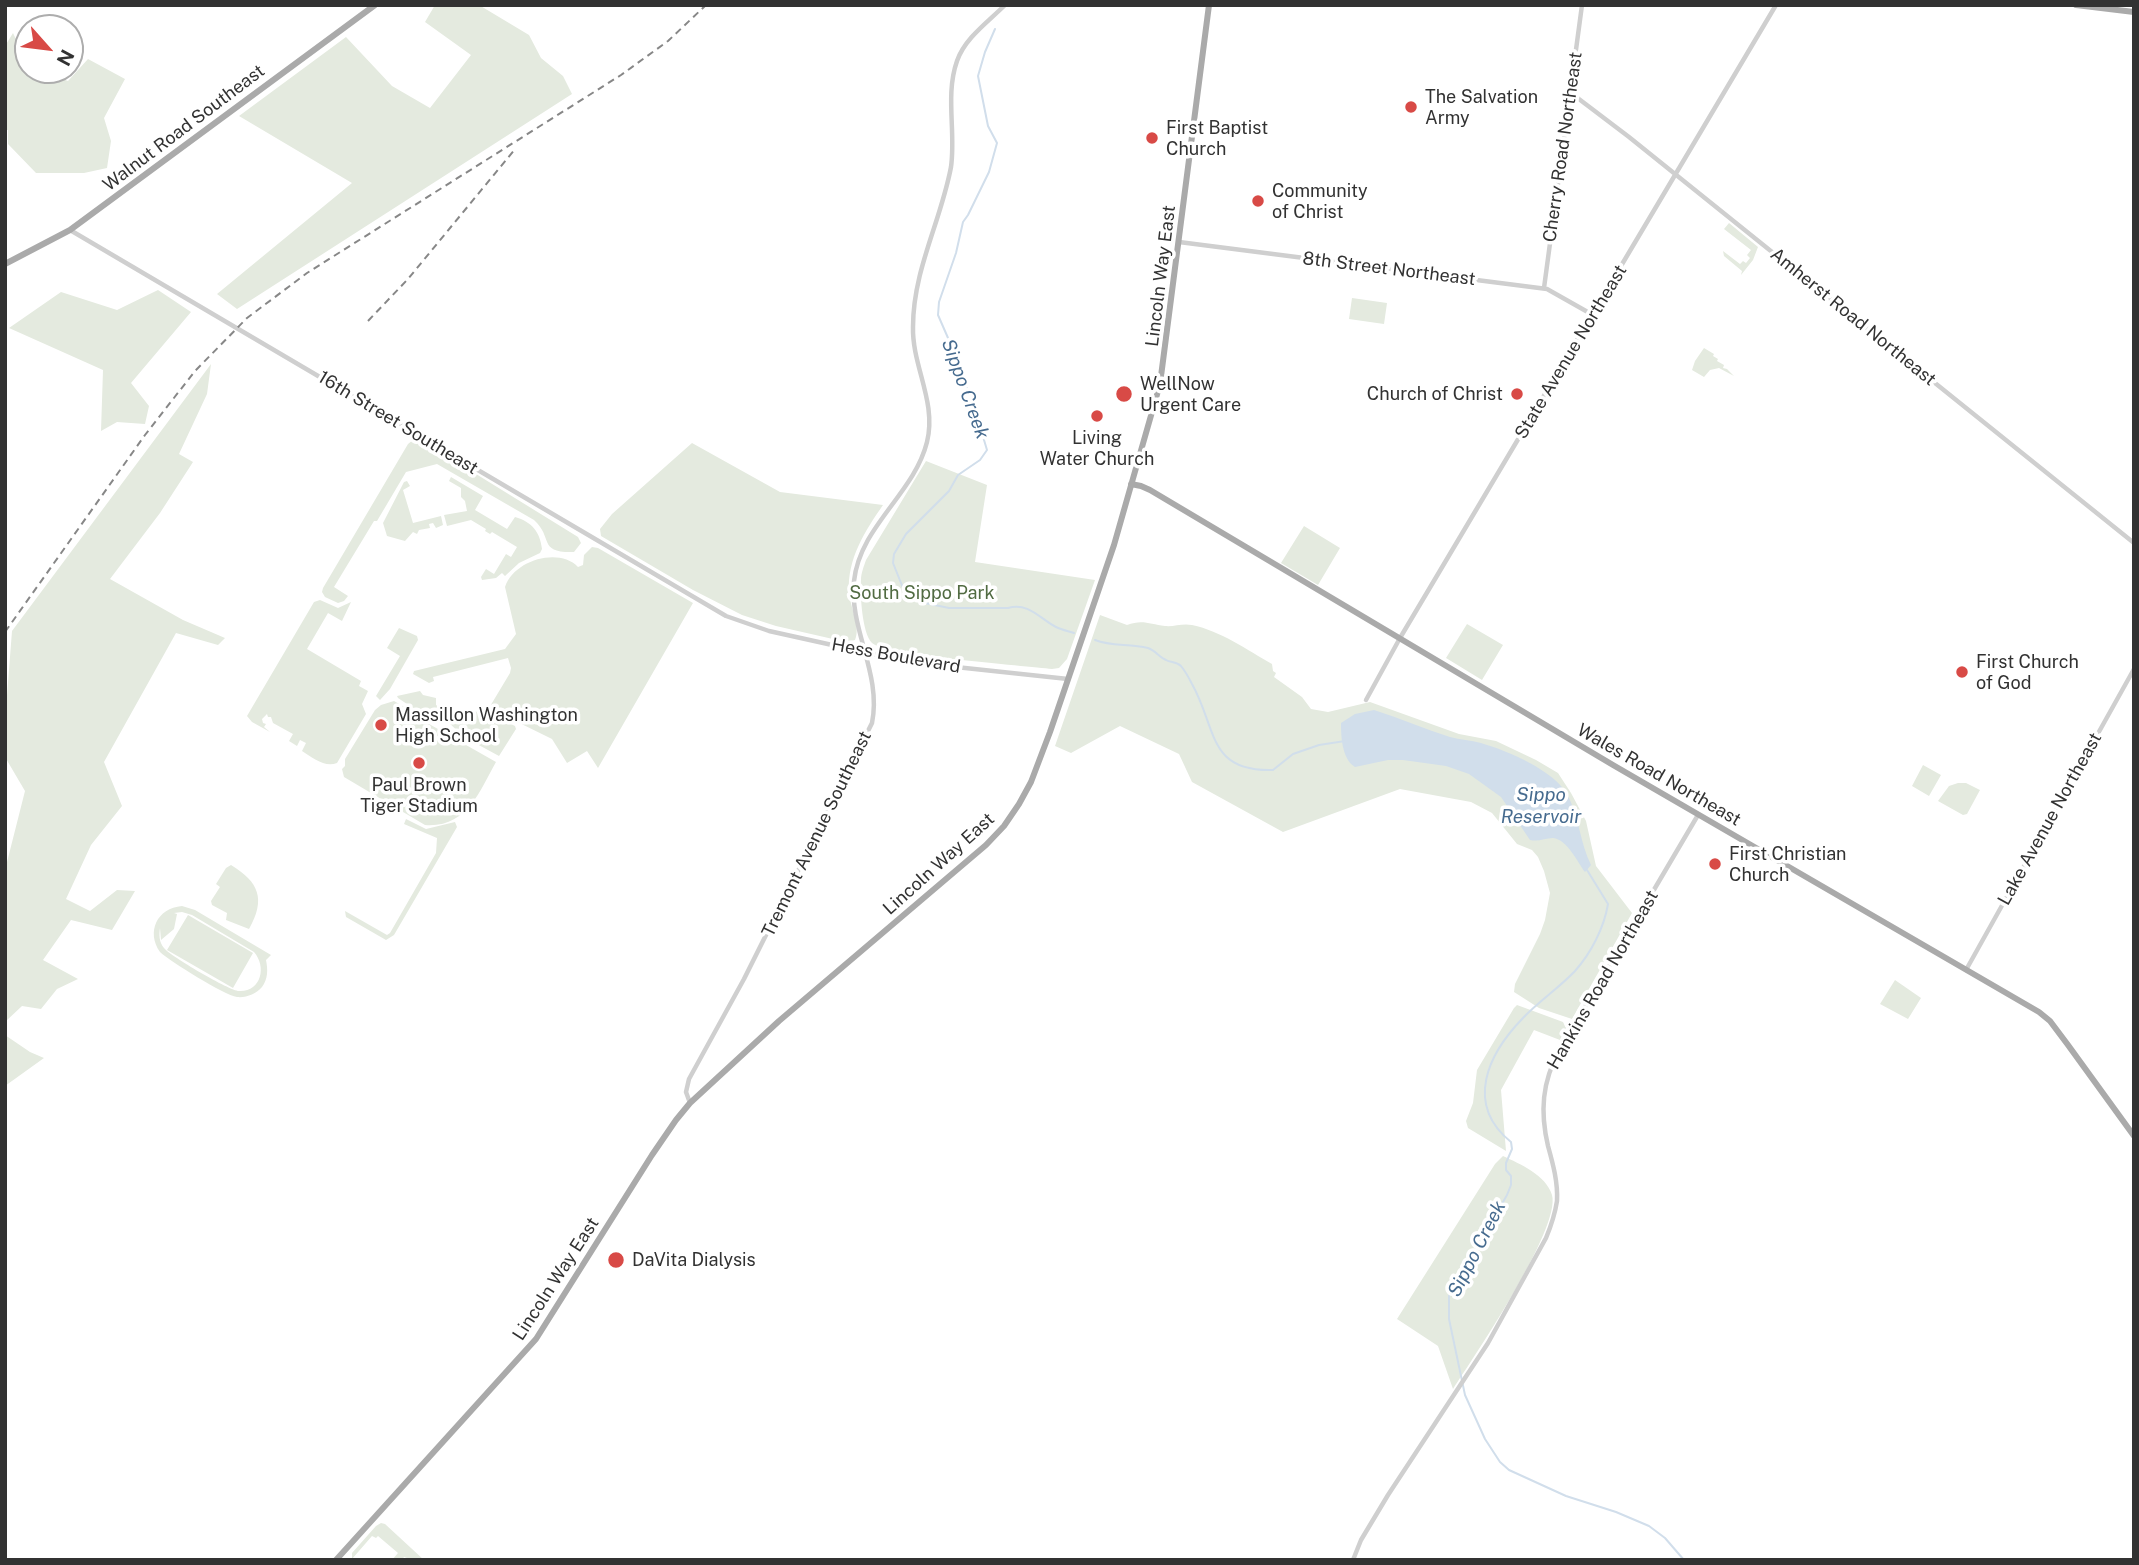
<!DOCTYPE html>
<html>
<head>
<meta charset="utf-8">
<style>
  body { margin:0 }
  #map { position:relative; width:2139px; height:1565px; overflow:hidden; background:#fff; font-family:"Public Sans",sans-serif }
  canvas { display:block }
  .frame { position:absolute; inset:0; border:7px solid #323232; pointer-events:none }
  .north { position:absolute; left:14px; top:14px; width:70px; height:70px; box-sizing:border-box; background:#fff; border:2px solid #adadad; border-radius:50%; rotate:118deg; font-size:19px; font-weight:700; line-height:28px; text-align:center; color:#323232 }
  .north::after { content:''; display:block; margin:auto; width:24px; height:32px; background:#d84a46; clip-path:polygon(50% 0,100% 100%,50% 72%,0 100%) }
</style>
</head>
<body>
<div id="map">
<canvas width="2139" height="1565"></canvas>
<div class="frame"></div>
<div class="north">N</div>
</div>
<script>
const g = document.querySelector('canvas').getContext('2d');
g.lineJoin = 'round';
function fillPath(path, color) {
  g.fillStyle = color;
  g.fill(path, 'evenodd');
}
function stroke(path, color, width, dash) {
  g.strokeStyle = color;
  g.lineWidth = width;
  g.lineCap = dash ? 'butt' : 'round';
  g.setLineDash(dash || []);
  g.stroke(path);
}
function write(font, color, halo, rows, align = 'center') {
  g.font = font + ' "Public Sans",sans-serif';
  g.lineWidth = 7;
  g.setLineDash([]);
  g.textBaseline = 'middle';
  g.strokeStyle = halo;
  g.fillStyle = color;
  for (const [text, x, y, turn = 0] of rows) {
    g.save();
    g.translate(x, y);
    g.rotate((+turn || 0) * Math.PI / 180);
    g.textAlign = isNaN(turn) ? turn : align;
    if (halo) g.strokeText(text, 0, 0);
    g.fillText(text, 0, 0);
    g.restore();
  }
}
const green = new Path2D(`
  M435,5H479L529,35L541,58L563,76L572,94L237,309L217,294L352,183L239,116L346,37L392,86L430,108L471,55L425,22Z
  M13,33L28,64V70H38L68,81L88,59L125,79L104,118L111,141L107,168L84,173H36L8,144V130H5V46Z
  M1729,223L1758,247L1753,260L1741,275L1742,271L1724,256L1723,251L1740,264L1743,261L1746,263L1750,258L1747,255L1751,250L1724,229Z
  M158,290L191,312L131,383L149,406L145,424L117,422L101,431L103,370L9,328L61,292L117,310Z
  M1352,298L1387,303L1384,324L1349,319Z
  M1704,348L1714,354L1713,356L1718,359L1717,361L1724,365L1723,368L1727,369L1734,376L1719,368L1710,370L1704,377L1692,370L1695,361Z
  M211,364L207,394L179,454L193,462L160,513L110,579L183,620L225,638L218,645L176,633L104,762L122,806L91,845L66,899L90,911L117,890L135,891L112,930L71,920L43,960L78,979L57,989L41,1009L22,1006L5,1022V870L25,791L5,757V721L12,631Z
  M413,440H421L578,537L581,543L574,552C537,553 554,538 534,520L437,464L406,472L377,521H374L334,587L348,596L344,601L338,603L325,597L322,592L323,588L408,444Z
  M692,443L780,492L883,505C865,531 847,559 849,592C850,607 861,627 855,640L846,642L776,626L742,615L693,590L601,536L600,529L612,514Z
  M926,461L987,485L975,562L1095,580L1067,659L1059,668L1052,669C1026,666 884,655 872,643C862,633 860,594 861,580C861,573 864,566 866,560Z
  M451,477L483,496L475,510L507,529L515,517C532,522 540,532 542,549L540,553L519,563L505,576L502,573L496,578L482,580L481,577L486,569L494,574L506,554L511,557L517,547L492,532L490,534L485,531L486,529L471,520L447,526L444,515L467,511L465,501L461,497V488L449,481Z
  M407,481L410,486L403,490L413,523L441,516L443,525L436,528L433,523L429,524L430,528L419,530L417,534L413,532L405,541L387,536L383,523L404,482Z
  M1304,526L1340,548L1318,585L1281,563Z
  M592,547L598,548L693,603L598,768L587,751L567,763L552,739L489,708L510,673L511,668L508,658L433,677L434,681L429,683L413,674L414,671L505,649L516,634L505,587C514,560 559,547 578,567L583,565L584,555Z
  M320,600L338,608L351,602L342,621L328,613L307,649L361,681L359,686L368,691L362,704L366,714L337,763C325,768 313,758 302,751L306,743L300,740L297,746L289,741L293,734L273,723L271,717H268L267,714L262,719L263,723L266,724L264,727L270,732L252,722L247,716L314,602Z
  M1100,615L1127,625C1142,619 1150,624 1165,626C1174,627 1182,623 1192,625C1221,631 1247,650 1272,664L1273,671L1276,673L1274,677L1302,697L1311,709L1328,712L1370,702L1459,734L1496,741L1536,760L1558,773L1571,793L1586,821L1596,866L1632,913L1572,1019L1539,1008L1514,992L1515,984L1540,934L1545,920L1550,893L1544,871L1538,857L1532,850L1517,844L1492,813L1471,802L1400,789L1283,832L1192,782L1179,754L1120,726L1071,753L1055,746Z
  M1467,624L1503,645L1482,680L1446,658Z
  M399,628L417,636L418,640L390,689L380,700L376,696L400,656L387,648Z
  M420,691L423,695L436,698V705L442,709L438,716L413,708L398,698L397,696Z
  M394,701L408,709V712L496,762C479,792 467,828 425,825L344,777L342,769L345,766V759L375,710L381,705Z
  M470,709L480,713L485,711L515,726L516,729L499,756L464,737L447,721L451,714L459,719L466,716Z
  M1923,765L1941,775L1929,796L1912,786Z
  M1958,783H1966L1980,790L1967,814L1963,815L1938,801L1949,786Z
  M406,819L426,829L455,822L457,827L394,935L386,940L346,917L345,911L387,935L390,933L436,853L437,838L404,824Z
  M231,865C259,882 266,899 249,929L226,920L227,913L212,905L211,901L220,887L216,884L226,868Z
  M182,906L195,910L271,955L266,960C268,970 268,979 262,987C256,994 246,998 237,997C224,995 171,962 160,952C146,932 157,908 182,906ZM182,912L192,915L254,952C267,967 261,992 239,991C230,991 170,956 164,948C159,942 159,935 160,928L161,940L174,929L177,914L174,913Z
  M188,915L253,953L233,988L167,950Z
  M1895,980L1921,998L1908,1019L1880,1004Z
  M1517,1005L1563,1022L1566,1028L1560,1040L1534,1030L1501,1090L1506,1151L1468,1128L1466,1121L1473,1103L1477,1070L1514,1008Z
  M5,1035L30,1052L44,1058L5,1086Z
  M1503,1156C1520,1164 1546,1175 1552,1195C1561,1228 1474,1357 1453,1389L1438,1346L1397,1319L1495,1164Z
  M381,1523L385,1524L424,1560H413L404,1557L402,1560H392L398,1553L378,1536L376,1538L372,1536L352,1559V1553L376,1526Z`);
const water = new Path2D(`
  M1374,710C1400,718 1424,729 1450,737C1460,740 1471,740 1481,743C1508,751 1553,770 1567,794C1579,816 1580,843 1591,865L1585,872C1578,863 1567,839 1553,838C1545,838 1539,842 1530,840L1501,797L1469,774L1446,766L1403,760H1388L1355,767C1342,759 1341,737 1341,723L1355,714Z`);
const stream = new Path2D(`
  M995,29L985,52L978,76L988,126L997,143L989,172L968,215L963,222L956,253L939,302L938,315L955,354L959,374L970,393L987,450L980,460L958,475L949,491L906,534L894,554L893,563L903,588L916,599L925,603L949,608H1008C1029,602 1040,619 1056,627C1062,630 1068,631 1074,633
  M1095,640C1112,647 1129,643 1148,648C1156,651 1159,657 1166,660C1171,663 1176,661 1181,666C1185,671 1189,678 1192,684C1217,728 1207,772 1273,770L1293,754L1319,745L1345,741
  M1587,870L1608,904C1604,928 1591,953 1575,971C1559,988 1539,1001 1523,1018C1488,1054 1464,1104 1511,1142L1512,1149L1506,1163V1170L1511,1176V1185L1507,1195L1449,1296V1319L1465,1395L1485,1439L1500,1462L1509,1470L1566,1496L1616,1512L1649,1526L1665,1538L1684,1560`);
const minor = new Path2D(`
  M1571,93L1629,137L2134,543
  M70,230L726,616L769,631L909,662L1068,679
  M1179,242L1547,289L1593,315
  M1544,288L1582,5
  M1366,700L1400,638L1776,5
  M1966,970L2134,669
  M690,1103L686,1092L689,1079L744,979L872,723C882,674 849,629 854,581C860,526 914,494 927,442C937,402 912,366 913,327C913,270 941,221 951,167C956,132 945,95 957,61C965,38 988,22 1005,5
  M1353,1560L1361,1540L1388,1495L1488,1343L1546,1238C1551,1226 1555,1214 1557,1201C1558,1182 1553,1164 1548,1146C1540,1112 1542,1082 1559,1051L1698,815`);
const major = new Path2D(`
  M2076,5L2134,12
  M5,264L70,230L375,5
  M1131,484L1141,486L1150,490L1613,765L2039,1012L2050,1021L2068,1045L2134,1136
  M336,1560L536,1339L652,1155L676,1120L690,1103L779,1021L986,845L1004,826L1019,804L1031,782L1050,732L1114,545L1160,384L1209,5`);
const rail = new Path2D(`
  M368,321L408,279L516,148
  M5,632L145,435L195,371L247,318L307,273L621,75L668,41L706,5`);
const markers = [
  [1411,107,7,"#d84a46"],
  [1152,138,7,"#d84a46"],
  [1258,201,7,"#d84a46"],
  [1124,394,9,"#d84a46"],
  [1517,394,7,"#d84a46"],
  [1097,416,7,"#d84a46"],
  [1962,672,7,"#d84a46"],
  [381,725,7,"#d84a46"],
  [419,763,7,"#d84a46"],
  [1715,864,7,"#d84a46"],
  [616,1260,9,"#d84a46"]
];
const poiNames = [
  ["The Salvation",1425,97],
  ["Army",1425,118],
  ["First Baptist",1166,128],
  ["Church",1166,149],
  ["Community",1272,191],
  ["of Christ",1272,212],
  ["WellNow",1140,384],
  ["Urgent Care",1140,405],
  ["Church of Christ",1503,394,"right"],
  ["Living",1097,438,"center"],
  ["Water Church",1097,459,"center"],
  ["First Church",1976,662],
  ["of God",1976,683],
  ["Massillon Washington",395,715],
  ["High School",395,736],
  ["Paul Brown",419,785,"center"],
  ["Tiger Stadium",419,806,"center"],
  ["First Christian",1729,854],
  ["Church",1729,875],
  ["DaVita Dialysis",632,1260]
];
const streetNames = [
  ["Walnut Road Southeast",184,128,-37],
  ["Cherry Road Northeast",1563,147,-82],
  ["8th Street Northeast",1389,269,7],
  ["Lincoln Way East",1161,276,-83],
  ["Amherst Road Northeast",1853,317,39],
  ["State Avenue Northeast",1571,352,-59],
  ["16th Street Southeast",398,423,31],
  ["Hess Boulevard",896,656,10],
  ["Wales Road Northeast",1659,775,30],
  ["Lake Avenue Northeast",2050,819,-61],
  ["Tremont Avenue Southeast",817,834,-64],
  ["Lincoln Way East",939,864,-42],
  ["Hankins Road Northeast",1603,980,-60],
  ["Lincoln Way East",556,1279,-57]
];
const parkNames = [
  ["South Sippo Park",922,593]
];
const waterNames = [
  ["Sippo Creek",965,389,70],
  ["Sippo",1541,795],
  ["Reservoir",1541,817],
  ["Sippo Creek",1477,1249,-63]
];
fillPath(green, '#e4eadf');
fillPath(water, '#d1deeb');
stroke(stream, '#d1deeb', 2);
stroke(minor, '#cfcfcf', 4.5);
stroke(major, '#aaa', 6);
stroke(rail, '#878787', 2, [7, 5]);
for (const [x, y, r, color] of markers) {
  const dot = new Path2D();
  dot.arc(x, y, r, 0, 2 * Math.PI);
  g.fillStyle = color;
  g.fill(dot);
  stroke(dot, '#fff', 2.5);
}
write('18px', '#323232', '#fff', poiNames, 'left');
write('18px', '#323232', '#fff', streetNames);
write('18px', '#516b42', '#fff', parkNames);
write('italic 19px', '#466b8f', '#fff', waterNames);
</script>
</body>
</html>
